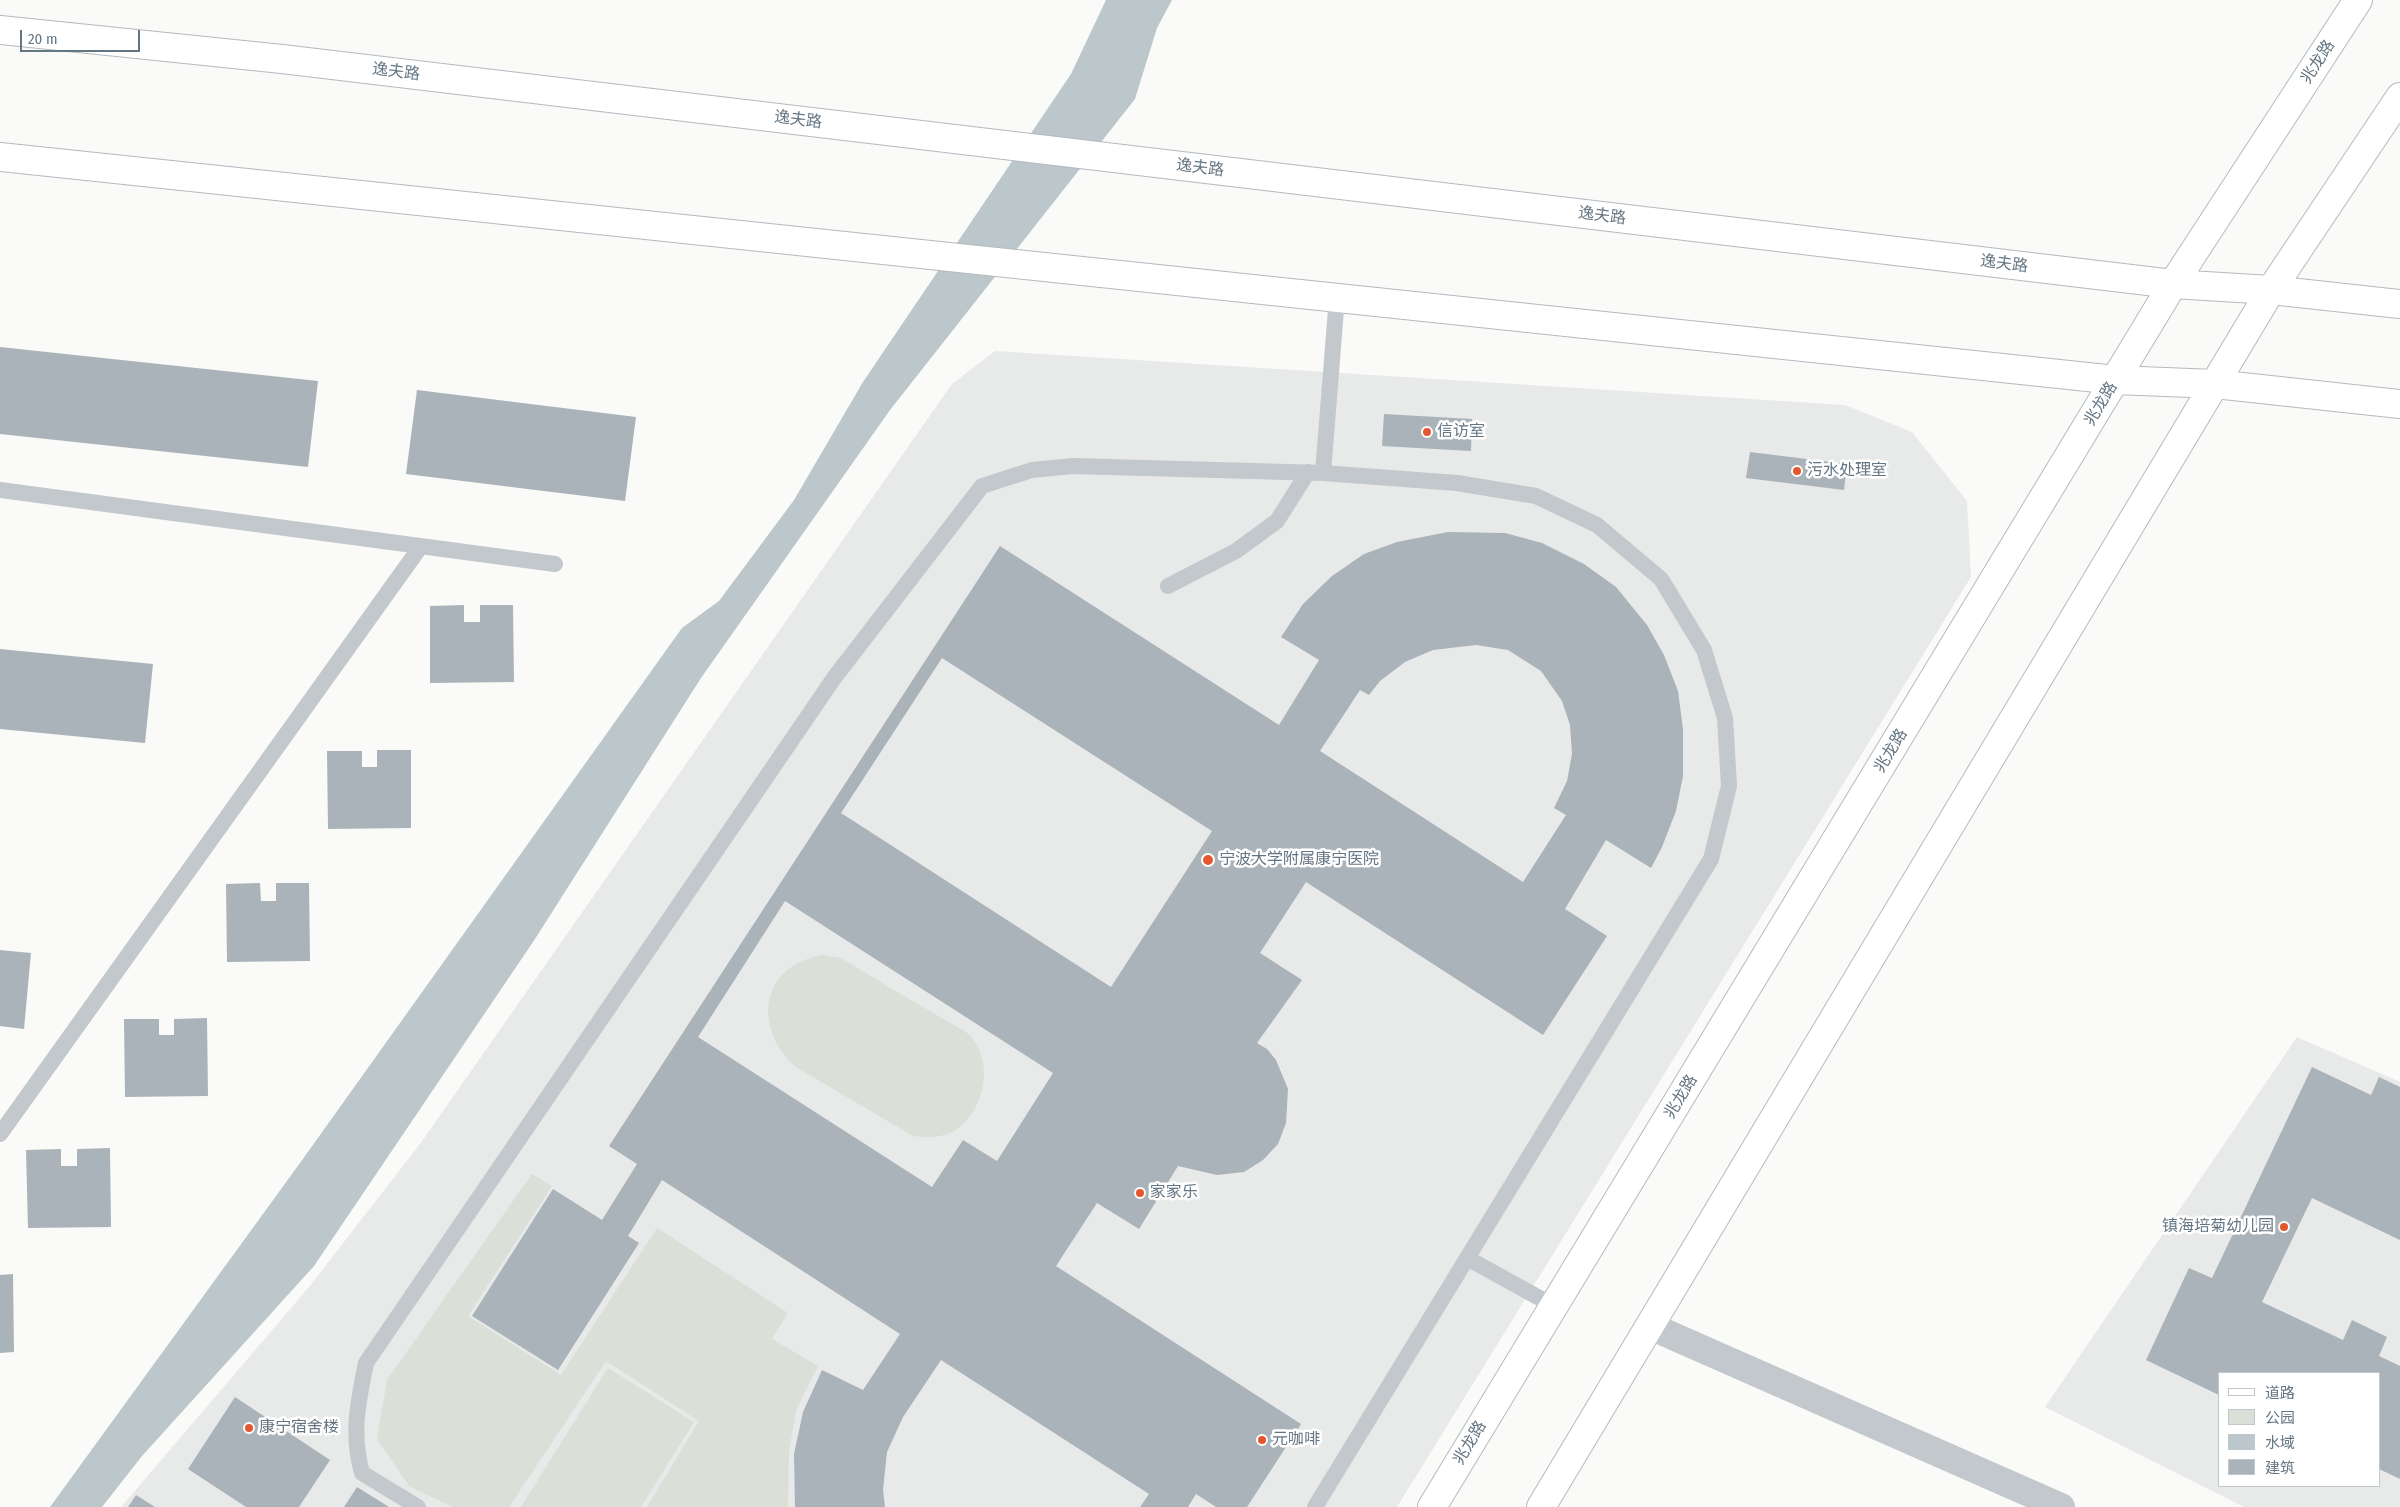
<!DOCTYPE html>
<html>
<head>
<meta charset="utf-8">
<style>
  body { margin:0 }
  #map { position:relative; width:2400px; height:1507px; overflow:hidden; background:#fafaf8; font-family:"Fira Sans Condensed","Noto Sans SC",sans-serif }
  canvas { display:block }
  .legend { position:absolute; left:2218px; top:1372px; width:162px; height:115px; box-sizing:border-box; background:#fff; border:1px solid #c1c8cd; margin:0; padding:6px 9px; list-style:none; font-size:15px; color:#657683 }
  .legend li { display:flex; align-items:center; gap:10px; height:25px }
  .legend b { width:25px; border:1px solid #c1c8cd }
  .scale { position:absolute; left:20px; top:30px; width:120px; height:22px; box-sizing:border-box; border:2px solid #657683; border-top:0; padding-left:6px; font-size:15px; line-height:18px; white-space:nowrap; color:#657683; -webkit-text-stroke:4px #fff; paint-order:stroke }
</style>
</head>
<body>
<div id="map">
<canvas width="2400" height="1507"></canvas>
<ul class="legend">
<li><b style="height:6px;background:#fff"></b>道路</li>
<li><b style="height:14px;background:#dadfd7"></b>公园</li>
<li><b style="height:14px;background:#bbc7cb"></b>水域</li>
<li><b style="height:14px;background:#aab3b9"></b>建筑</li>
</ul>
<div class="scale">20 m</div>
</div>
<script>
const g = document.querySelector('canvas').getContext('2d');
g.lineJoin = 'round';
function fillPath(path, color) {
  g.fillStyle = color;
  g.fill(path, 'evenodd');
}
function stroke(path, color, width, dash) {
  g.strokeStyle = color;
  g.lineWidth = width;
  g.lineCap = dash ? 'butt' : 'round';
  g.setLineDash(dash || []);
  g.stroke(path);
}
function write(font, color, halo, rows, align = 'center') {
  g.font = font + ' "Fira Sans Condensed","Noto Sans SC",sans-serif';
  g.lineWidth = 5;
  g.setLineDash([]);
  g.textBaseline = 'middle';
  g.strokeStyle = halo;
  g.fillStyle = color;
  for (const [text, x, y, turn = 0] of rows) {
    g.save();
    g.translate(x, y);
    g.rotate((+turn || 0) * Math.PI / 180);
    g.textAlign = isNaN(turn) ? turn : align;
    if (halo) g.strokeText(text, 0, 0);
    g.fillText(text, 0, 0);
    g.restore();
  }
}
const built = new Path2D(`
  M995,351L1845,405L1912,432L1967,501L1971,577L1397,1507H121L309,1287L420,1144L952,384Z
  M2297,1037L2400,1082V1507H2244L2045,1407ZM2219,1373H2379V1486H2219Z`);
const green = new Path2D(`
  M823,955L841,958C874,978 907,998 940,1017C949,1023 965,1029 972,1038C989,1060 987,1090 972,1113C957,1136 939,1139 913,1136L796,1067C752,1028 760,965 823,955Z
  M532,1174L552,1186L468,1316L561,1375L657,1228L788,1313L772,1339L818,1366L796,1410L789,1452L788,1507H647L699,1421L606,1361L509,1507H452L409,1486L377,1439L387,1380Z
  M608,1368L694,1422L641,1507H521Z`);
const water = new Path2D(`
  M1106,0H1172L1157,28L1135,99L890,410L701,678L535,939L314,1266L142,1456L102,1507H50L300,1163L682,628L719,601L794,500L863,382L1071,74Z`);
const building = new Path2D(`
  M0,347L318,381L308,467L0,434Z
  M417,390L636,417L625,501L406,474Z
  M1384,414L1472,419L1471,451L1382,446Z
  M1750,452L1847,464L1844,490L1746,478Z
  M1448,532L1505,533L1542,543L1584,564L1616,587L1647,625L1664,655L1678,691L1683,729V776L1676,811L1662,847L1651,868L1606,840L1565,909L1607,936L1543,1035L1306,882L1260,953L1302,980L1257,1043L1267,1049L1276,1060L1288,1089L1286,1123L1278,1144L1263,1160L1244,1172L1217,1175L1178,1166L1139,1229L1097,1203L1056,1266L1301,1424L1247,1507H1216L1196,1494L1188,1507H1140L1149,1494L941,1360L903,1417L887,1452L883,1490L885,1507H795L794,1454L803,1412L822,1370L863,1390L900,1334L662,1180L628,1236L639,1243L558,1370L472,1316L553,1189L602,1220L637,1164L609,1146L1000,546L1279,725L1319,660L1281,637L1303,604L1332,576L1364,554L1397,542ZM1476,645L1508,650L1541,671L1562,701L1570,725L1572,754L1567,781L1554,808L1566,815L1523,882L1320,751L1360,690L1369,695L1380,681L1405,662L1433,650ZM942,658L1212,831L1111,987L841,813ZM785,901L1053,1073L997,1161L963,1140L932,1187L698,1037Z
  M464,605V622H480V605H513L514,682L430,683V606Z
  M0,649L153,664L145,743L0,729Z
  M377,750H411V828L328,829L327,751H362V767H377Z
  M260,883L261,901H276V883H309L310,961L227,962L226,884Z
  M0,950L31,953L24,1029L0,1026Z
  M207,1018L208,1096L125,1097L124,1019H159V1035H174V1019Z
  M2312,1067L2371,1095L2379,1077L2400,1087V1240L2312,1198L2262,1302L2343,1340L2352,1320L2387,1337L2379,1356L2400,1366V1479L2379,1469V1373H2219V1395L2146,1360L2189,1268L2212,1278Z
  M110,1148L111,1227L28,1228L26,1150L61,1149V1166H77V1149Z
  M13,1274L14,1352L0,1353V1275Z
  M235,1397L330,1460L299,1507H246L188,1469Z
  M357,1487L389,1507H344Z
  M136,1495L155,1507H128Z`);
const lane = new Path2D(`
  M0,490L555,564
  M1168,586L1236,551L1277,521L1308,472
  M0,1134L421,546
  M1467,1258L1554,1306
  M418,1507L362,1473C351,1434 358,1402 366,1363L834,678L982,486L1032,470L1073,466L1323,473
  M1315,1507L1711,859L1729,786L1725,718L1704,650L1661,579L1597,525L1536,496L1457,483L1323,473L1337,297`);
const street = new Path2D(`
  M1650,1326L2061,1507`);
const secondary = new Path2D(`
  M0,30L282,59L2173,284L2271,290L2400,304
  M0,157L2116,380L2215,384L2400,404
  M1432,1507L2173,284L2358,0
  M1541,1507L2271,290L2400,97`);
const markers = [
  [1427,432,5,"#e4572e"],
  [1797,471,5,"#e4572e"],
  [1208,860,6,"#e4572e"],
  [1140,1193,5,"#e4572e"],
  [2284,1227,5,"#e4572e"],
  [249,1428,5,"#e4572e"],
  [1262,1440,5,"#e4572e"]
];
const streetNames = [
  ["兆龙路",2318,62,-57],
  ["逸夫路",396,72,7],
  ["逸夫路",798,120,7],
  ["逸夫路",1200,168,7],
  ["逸夫路",1602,216,7],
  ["逸夫路",2004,264,7],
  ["兆龙路",2101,404,-59],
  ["兆龙路",1891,751,-59],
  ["兆龙路",1681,1097,-59],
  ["兆龙路",1470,1443,-59]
];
const poiNames = [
  ["信访室",1437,432],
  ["污水处理室",1807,471],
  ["宁波大学附属康宁医院",1219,860],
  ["家家乐",1150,1193],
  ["镇海培菊幼儿园",2274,1227,"right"],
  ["康宁宿舍楼",259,1428],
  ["元咖啡",1272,1440]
];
fillPath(built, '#e8e9e9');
fillPath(green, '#dadfd7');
fillPath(water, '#bbc7cb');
fillPath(building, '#aab3b9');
stroke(secondary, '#b3babf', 30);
stroke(lane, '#c3c8cc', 16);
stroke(street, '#c3c8cc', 28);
stroke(secondary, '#fff', 28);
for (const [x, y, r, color] of markers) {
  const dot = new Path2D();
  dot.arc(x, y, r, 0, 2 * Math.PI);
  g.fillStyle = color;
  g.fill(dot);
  stroke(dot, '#fff', 2);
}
write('16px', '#657683', '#fff', streetNames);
write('16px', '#657683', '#fff', poiNames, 'left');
</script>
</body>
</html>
